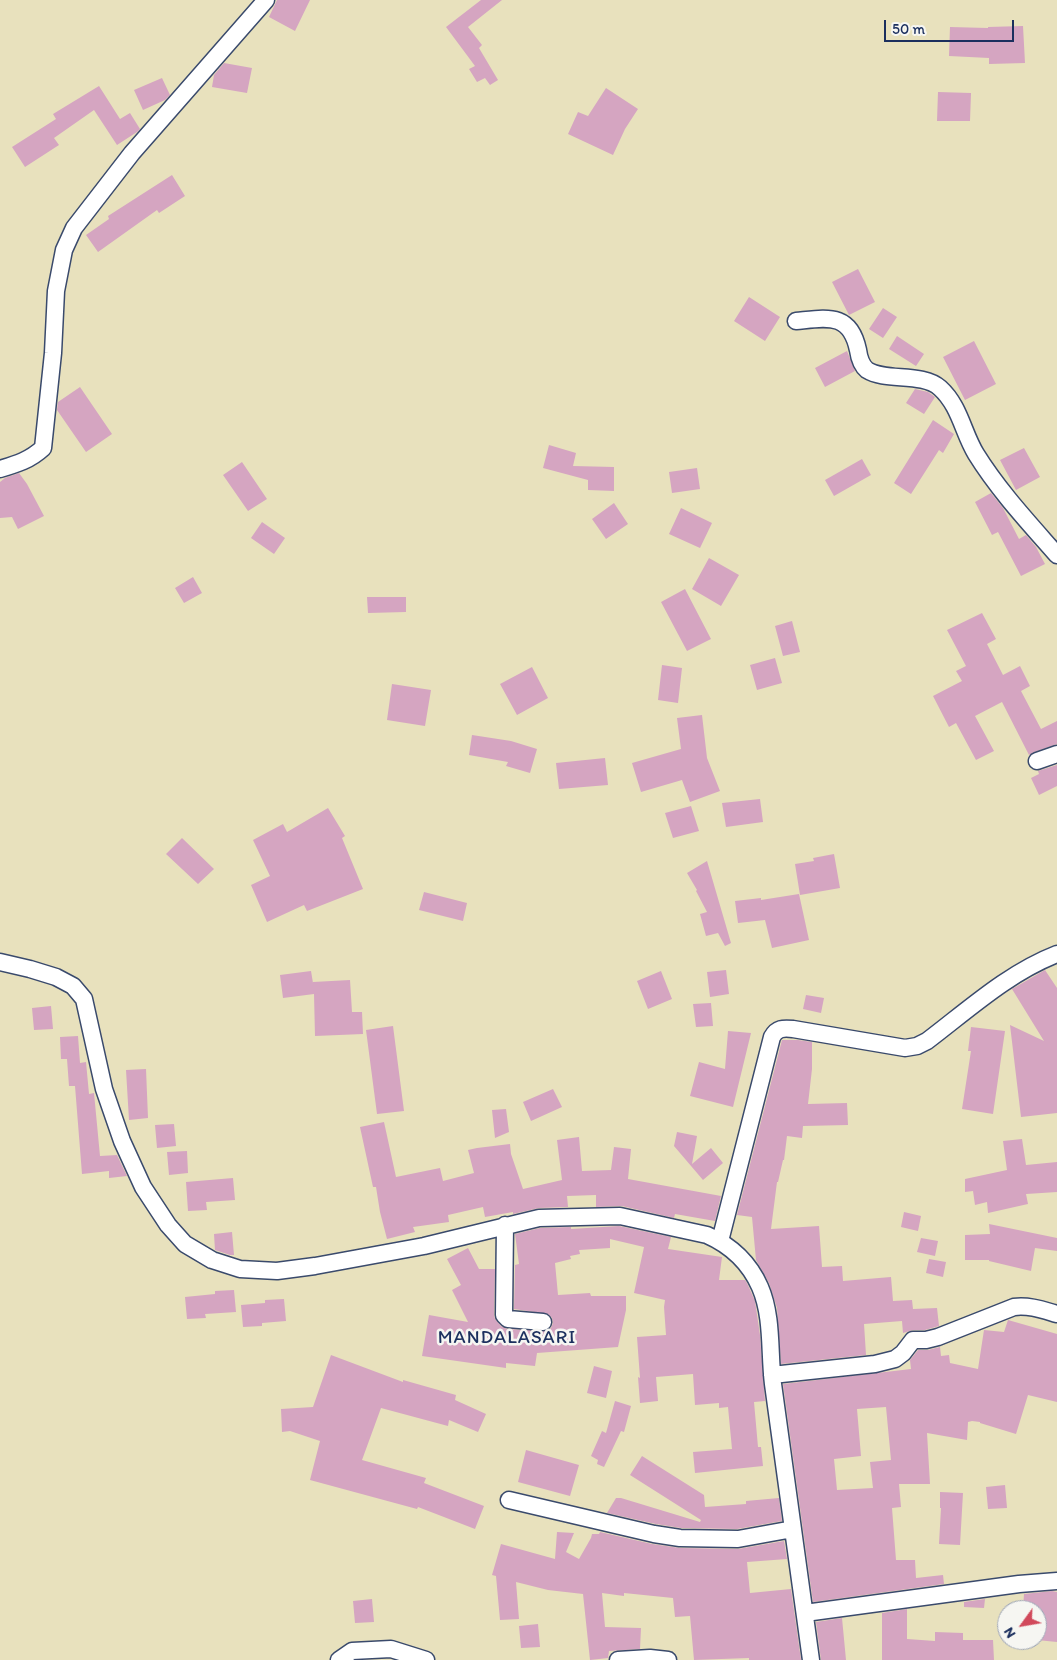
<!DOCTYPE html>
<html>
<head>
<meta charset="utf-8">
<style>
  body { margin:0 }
  #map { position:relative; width:1057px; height:1660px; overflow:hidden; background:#e8e1bd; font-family:Itim,sans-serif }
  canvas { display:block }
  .north { position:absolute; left:997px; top:1600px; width:50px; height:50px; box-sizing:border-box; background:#f6f6f2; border:1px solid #9ea6b7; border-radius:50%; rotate:238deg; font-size:14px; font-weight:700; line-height:20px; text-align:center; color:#1b2f5e }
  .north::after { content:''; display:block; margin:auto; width:18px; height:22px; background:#d1495b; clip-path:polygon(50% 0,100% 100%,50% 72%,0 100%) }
  .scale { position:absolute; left:884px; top:20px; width:130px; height:22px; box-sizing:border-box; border:2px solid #1b2f5e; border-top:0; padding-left:6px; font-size:15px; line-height:18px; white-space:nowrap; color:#1b2f5e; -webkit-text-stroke:4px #f6f6f2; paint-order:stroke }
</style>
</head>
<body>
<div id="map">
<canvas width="1057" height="1660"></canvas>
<div class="north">N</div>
<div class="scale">50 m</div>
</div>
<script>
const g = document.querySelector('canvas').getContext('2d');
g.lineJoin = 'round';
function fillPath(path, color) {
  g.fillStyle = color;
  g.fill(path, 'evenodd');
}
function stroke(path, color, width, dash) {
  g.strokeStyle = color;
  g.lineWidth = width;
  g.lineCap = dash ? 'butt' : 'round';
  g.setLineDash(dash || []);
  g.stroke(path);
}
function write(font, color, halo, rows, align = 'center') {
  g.font = font + ' Itim,sans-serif';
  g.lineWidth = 5;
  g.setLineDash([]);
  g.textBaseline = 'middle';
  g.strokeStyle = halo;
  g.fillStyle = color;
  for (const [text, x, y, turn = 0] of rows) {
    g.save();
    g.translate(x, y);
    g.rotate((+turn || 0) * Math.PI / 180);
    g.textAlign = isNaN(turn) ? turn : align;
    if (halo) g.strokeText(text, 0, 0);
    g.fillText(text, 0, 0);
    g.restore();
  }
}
const building = new Path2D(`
  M277,0H310L295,31L269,17Z
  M481,0H502L468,27L482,45L479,48L498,80L490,85L485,78L477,82L469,69L475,66L446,27Z
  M1023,26L1025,63L989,64V58L949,56L950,27L988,28V27Z
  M224,63L252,68L247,93L212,87L214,75Z
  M162,78L170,95L165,100L143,110L134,90Z
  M99,86L120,119L130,113L140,129L137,132L117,145L94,110L54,138L59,145L25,167L12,147L56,119L53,114Z
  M606,88L638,109L625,129L613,155L568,134L578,112L588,116Z
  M938,92L971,93L970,121H937Z
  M172,175L185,196L159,213L157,210L98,252L86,235L109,219L108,216Z
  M858,269L875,302L849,315L832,282Z
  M749,297L780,317L765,341L734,321Z
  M883,308L897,317L883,338L869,329Z
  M897,336L924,354L916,366L889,349Z
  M974,341L996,384L965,400L943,357Z
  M847,351L855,371L825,387L815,368Z
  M80,387L112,434L86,452L57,410L58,402Z
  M915,389L928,392L935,397L924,414L906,403Z
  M933,420L954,434L943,453L939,450L911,494L894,483Z
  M549,445L576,453L573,466L614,467V491L588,490V480L543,468Z
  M1024,448L1040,477L1016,490L1000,460Z
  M862,459L871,475L834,496L825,480Z
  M242,462L267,499L248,511L223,475Z
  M697,468L700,489L672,493L669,472Z
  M19,473L27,484L44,516L18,529L12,517L0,518V482L5,478Z
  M991,493L1003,508L1019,539L1026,535L1036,547L1045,564L1021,576L998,532L992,535L975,502Z
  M614,503L628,524L606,539L592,519Z
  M681,508L712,523L700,548L669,534Z
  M262,522L285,538L274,554L251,538Z
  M709,558L739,575L721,606L692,589Z
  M193,577L202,593L184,603L175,588Z
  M685,589L711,639L687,651L661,602Z
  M367,597H406V612L368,613Z
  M982,613L996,639L987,644L1003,675L1020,666L1030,686L1021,691L1041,729L1057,721V744L1034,752L1029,755L1002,702L975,716L994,751L976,760L956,723L949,727L933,696L962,681L956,671L966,666L947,630Z
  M792,621L800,652L783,656L775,626Z
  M775,658L782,683L757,690L750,665Z
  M662,665L682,668L678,703L658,700Z
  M532,667L548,698L517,715L500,684Z
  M392,684L431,690L425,726L387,720Z
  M702,715L707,758L720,791L690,802L682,780L641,792L632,763L681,749L677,718Z
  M472,735L511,741L537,749L530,773L506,766L508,762L469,755Z
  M605,758L608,785L559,789L556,763Z
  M1057,765V786L1039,795L1031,778L1039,774L1038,771Z
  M760,799L763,822L726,827L722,803Z
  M691,806L699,831L673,838L665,813Z
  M328,808L345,836L342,838L363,889L307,911L304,905L267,922L251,885L270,876L253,840L283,824L287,832Z
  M182,838L214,869L198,884L166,854Z
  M834,854L840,888L800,895L795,864L814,861L813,858Z
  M707,861L731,943L725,946L718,933L706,936L700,914L707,912L696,891L697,890L687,873Z
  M424,892L467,903L463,921L419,910Z
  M799,894L809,940L772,948L765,920L738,923L735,901L761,898V900Z
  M726,970L729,994L710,997L707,972Z
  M1045,970L1057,988V1113L1021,1117L1010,1025L1044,1041L1012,989Z
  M311,971L313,983V982L350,980L352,1012H362L363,1034L315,1036L314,994L283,998L280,975Z
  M661,971L672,999L648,1009L637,981Z
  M806,995L824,998L821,1013L803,1009Z
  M711,1003L713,1026L696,1027L693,1004Z
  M51,1006L53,1029L34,1030L32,1008Z
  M393,1026L404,1111L377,1114L366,1030Z
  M971,1027L1005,1031L993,1114L962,1109L971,1051H968Z
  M728,1031L751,1033L733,1107L690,1096L699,1062L725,1069Z
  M78,1036L80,1063L86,1062L89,1094L94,1093L100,1156L117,1155L127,1176L109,1178V1171L82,1174L75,1086H69L67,1059H61L60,1037Z
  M782,1040H798L812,1042V1069L808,1104L847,1103L848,1125L803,1126L802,1138L787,1136L784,1160H783L778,1182H777L771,1229L819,1226L822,1267L842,1266L843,1281L891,1277L893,1301L912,1300L913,1309L937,1308L939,1326L925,1330H913L903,1333L902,1321L864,1324L866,1355L781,1364L777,1308L769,1283L756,1260L752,1217L737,1215Z
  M146,1069L148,1118L129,1120L126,1070Z
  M553,1089L562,1107L531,1121L523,1102Z
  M506,1109L509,1132L495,1138L492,1110Z
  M384,1122L396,1177L440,1168L443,1181L474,1173L468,1150L477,1148L510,1144L511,1154L523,1189L562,1180L557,1140L579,1137L582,1171L611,1170L614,1147L631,1149L628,1179L721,1196L715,1221L675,1214L674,1218L622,1206L596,1207V1195L567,1196L568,1207L539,1208L513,1214V1212L485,1217L483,1207L448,1215L449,1222L413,1227L415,1232L387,1239L380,1212L376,1187H373L360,1127Z
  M174,1124L176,1146L157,1148L155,1125Z
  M677,1132L697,1136L692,1164L711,1148L723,1163L703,1180L674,1146Z
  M1022,1139L1026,1165L1057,1162V1192L1026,1194L1028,1204L988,1213L987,1202L975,1205L973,1191L965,1192V1179L1007,1170L1003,1141Z
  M187,1151L188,1173L169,1175L167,1152Z
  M233,1178L235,1200L206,1202L207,1210L188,1211L186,1182Z
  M904,1212L921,1216L918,1231L901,1227Z
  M989,1224L1057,1238V1251L1035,1248L1031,1271L989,1261V1260H965V1235L990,1234Z
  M619,1226L671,1237L668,1249L722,1257L719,1280H745L747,1283L755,1301L760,1335L765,1401L754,1402L758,1447H761L763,1466L695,1473L693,1452L732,1449L728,1407L719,1408V1403L695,1405L693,1374L656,1377L658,1401L640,1403L638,1377L640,1378L637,1337L666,1335L664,1307L665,1300L634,1293L644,1247L610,1239V1248L579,1250L580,1254L570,1256L571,1259L555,1263L558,1295L590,1293L591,1296H626V1310L618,1347L537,1353L535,1366L506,1363V1368L422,1356L429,1315L468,1322L452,1290L461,1285L447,1259L468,1248L479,1269H495L494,1315L495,1319L501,1326L507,1329L547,1331L551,1328L553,1323L552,1318L548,1314L514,1309L515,1265L519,1264L515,1234L540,1228L571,1227V1229Z
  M232,1232L234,1255H230L215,1250L214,1234Z
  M921,1238L938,1241L935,1256L917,1252Z
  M929,1259L946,1262L943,1277L926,1273Z
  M234,1290L236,1312L205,1314L206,1318L187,1319L185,1297L215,1294V1291Z
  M284,1299L286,1321L262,1323V1326L243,1327L241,1305L265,1303V1300Z
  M1008,1320L1057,1334V1402L1028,1395L1016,1434L980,1423V1422L972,1421L968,1422L967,1440L927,1433L930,1484H899L901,1507L892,1508L896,1560H915L916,1578L943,1575L944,1584L813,1602L783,1384L911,1369L910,1360L918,1350H928L940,1347L941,1356L949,1355L950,1363L978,1369L984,1330L1004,1332ZM886,1407L891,1460L870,1462L873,1488L837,1490L834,1459L861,1456L857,1409Z
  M331,1355L403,1382V1380L456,1395L455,1400L486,1414L478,1432L449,1420L448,1426L381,1408L362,1460L426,1478L424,1483L484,1506L475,1529L418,1507L417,1509L310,1480L320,1441L290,1431L282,1432L281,1409L313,1407Z
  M594,1366L612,1371L606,1398L587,1393Z
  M615,1401L631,1406L624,1432L621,1431L604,1467L597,1464L598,1460L591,1456L602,1431L606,1433Z
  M526,1450L579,1465L570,1496L518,1482Z
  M642,1456L704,1495L705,1507L746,1504V1501L779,1498L782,1521L737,1529L681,1528L656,1524L607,1513L616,1498H621L700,1522L701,1520L630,1475Z
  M1005,1485L1007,1508L988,1509L986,1487Z
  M940,1492L963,1493L960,1545L939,1544L941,1508H940Z
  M557,1532L574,1533L566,1552L579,1559L591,1538L592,1534H599L600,1532L652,1544L680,1548L738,1549L784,1541L787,1559L747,1562L750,1593L791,1589L801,1660H749V1658L694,1660L690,1616L675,1617L673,1598L624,1593V1596L602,1593L605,1627L641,1628L640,1649L609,1651L608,1658L590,1660L583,1594L548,1590L516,1582L519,1619L500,1620L496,1576L492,1575L501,1544L555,1559Z
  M1052,1591L1057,1592V1642L1037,1640V1610H1023L1024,1594Z
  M372,1599L374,1622L355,1623L353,1601Z
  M985,1599L984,1608L964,1607V1602Z
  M907,1609V1639L935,1641V1632L963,1633V1640H993L994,1660H882V1613Z
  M842,1618L846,1660H821L816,1622Z
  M538,1624L540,1647L521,1648L519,1626Z`);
const minor = new Path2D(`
  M796,321C827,318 850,312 858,350C859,357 861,365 867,370C886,382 922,372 940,388C960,406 963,433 976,454C999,491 1029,523 1057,555
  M0,469C17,464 30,460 43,448L53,353L56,291L64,250L74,228L132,153L266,0
  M1037,761L1057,754
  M0,962L30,969L56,977L73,986L84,999L104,1089L122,1141L143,1187L168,1225L185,1244L212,1260L240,1269L277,1271L315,1266L424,1246L539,1218L620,1216L707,1235C732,1246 749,1262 760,1287C773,1317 769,1352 773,1384C786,1476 798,1568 811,1660
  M505,1225L504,1315L508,1319L543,1322
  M720,1241L772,1037C777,1028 783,1028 793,1029L905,1048L917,1046L927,1041C968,1010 1008,973 1057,954
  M772,1375L875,1364L895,1359L903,1353L913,1340H926L938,1337L1014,1307C1029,1305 1043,1310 1057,1314
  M509,1500L654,1534L680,1538L738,1539L793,1529
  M805,1613L1019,1584L1057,1581
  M339,1660L352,1651L391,1649L426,1660
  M618,1660L650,1658L668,1660`);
const quarterNames = [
  ["MANDALASARI",507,1338]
];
fillPath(building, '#d5a5c1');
stroke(minor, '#3a4a6c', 19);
stroke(minor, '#fff', 16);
g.letterSpacing = '1px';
write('19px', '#1b2f5e', '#f6f6f2', quarterNames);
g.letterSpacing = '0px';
</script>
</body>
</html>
